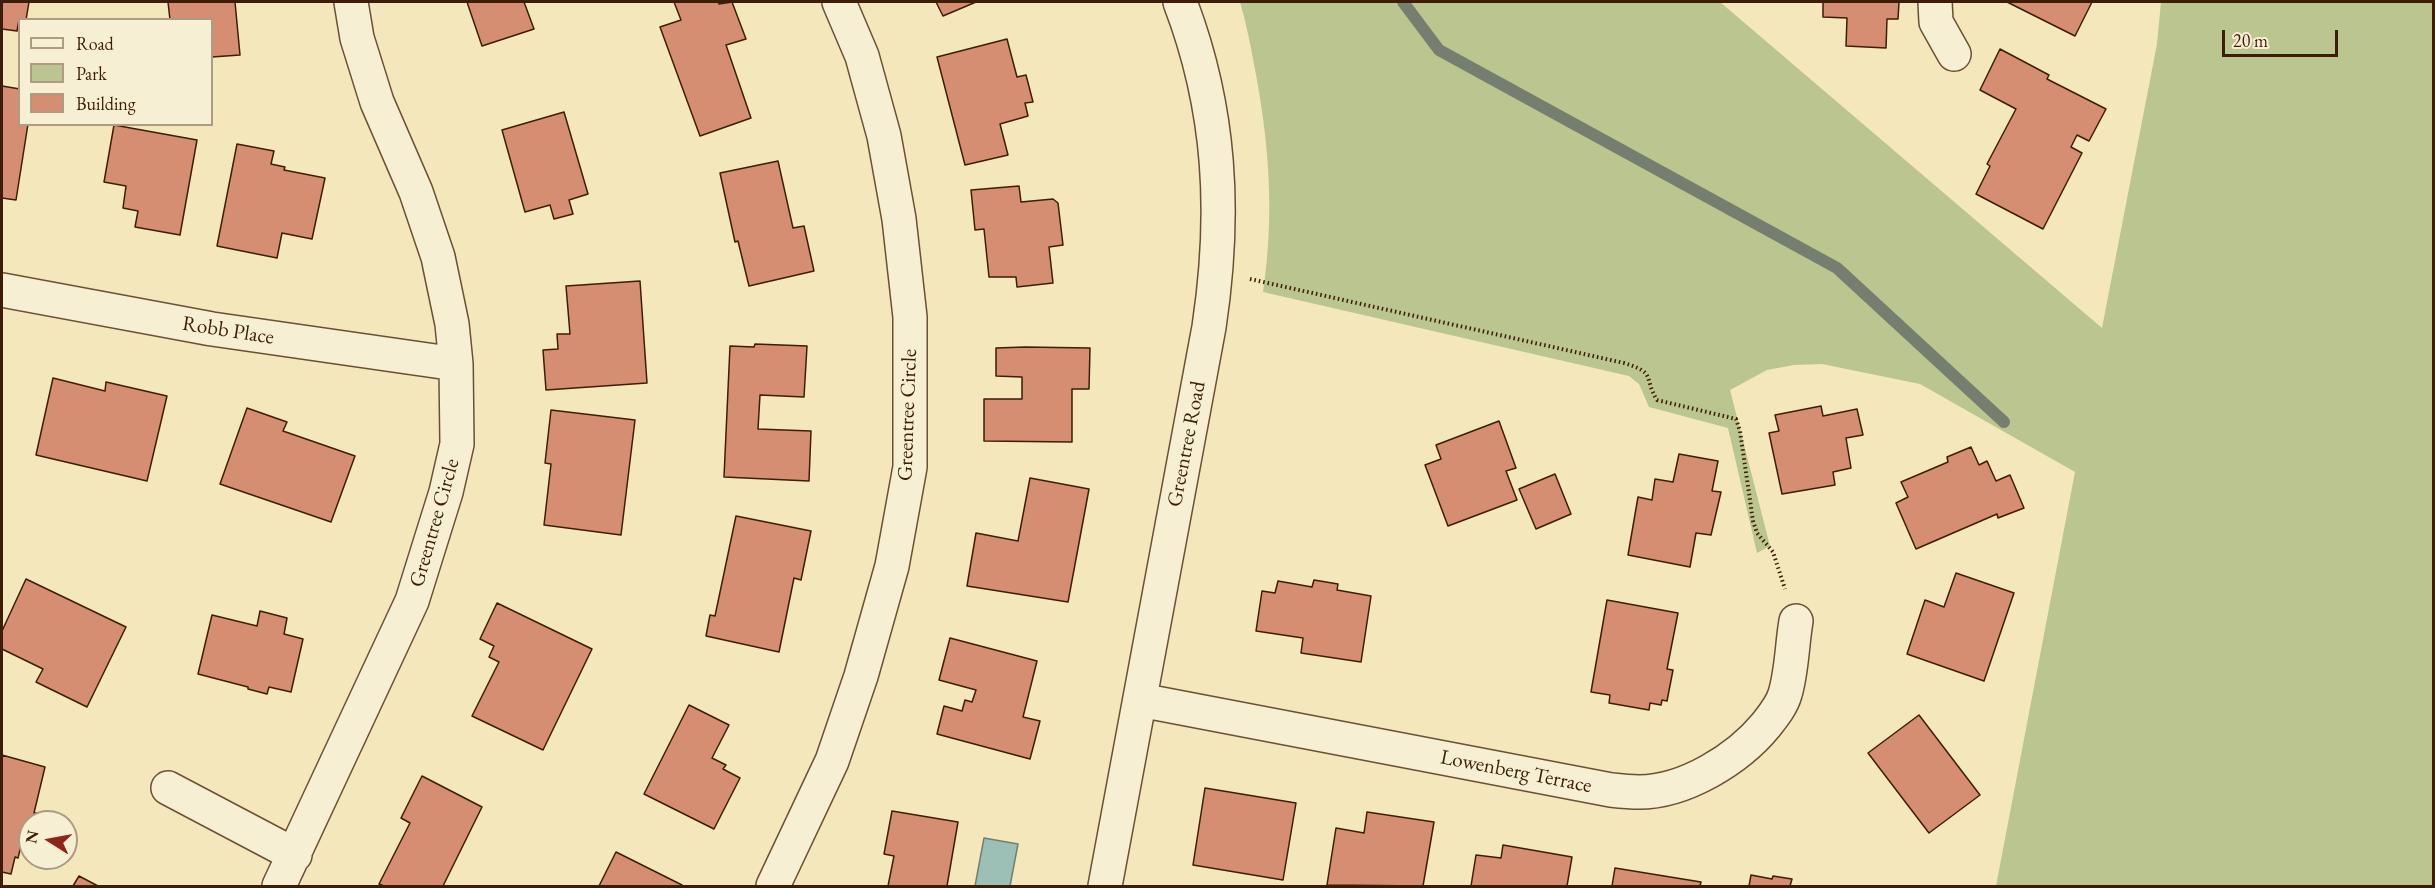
<!DOCTYPE html>
<html>
<head>
<meta charset="utf-8">
<style>
  body { margin:0 }
  #map { position:relative; width:2435px; height:888px; overflow:hidden; background:#f3e7bb; font-family:"EB Garamond",serif }
  canvas { display:block }
  .frame { position:absolute; inset:0; border:3px solid #3e1d08; pointer-events:none }
  .legend { position:absolute; left:18px; top:18px; width:195px; height:108px; box-sizing:border-box; background:#f7efd3; border:2px solid #ad9b82; margin:0; padding:8px 10px; list-style:none; font-size:18px; color:#3e1d08 }
  .legend li { display:flex; align-items:center; gap:12px; height:30px }
  .legend b { width:30px; border:2px solid #ad9b82 }
  .north { position:absolute; left:18px; top:810px; width:60px; height:60px; box-sizing:border-box; background:#f7efd3; border:2px solid #ad9b82; border-radius:50%; rotate:281deg; font-size:16px; font-weight:700; line-height:24px; text-align:center; color:#3e1d08 }
  .north::after { content:''; display:block; margin:auto; width:21px; height:27px; background:#8f2418; clip-path:polygon(50% 0,100% 100%,50% 72%,0 100%) }
  .scale { position:absolute; left:2222px; top:30px; width:116px; height:27px; box-sizing:border-box; border:3px solid #3e1d08; border-top:0; padding-left:8px; font-size:18px; line-height:21px; white-space:nowrap; color:#3e1d08; -webkit-text-stroke:4px #f7efd3; paint-order:stroke }
</style>
</head>
<body>
<div id="map">
<canvas width="2435" height="888"></canvas>
<div class="frame"></div>
<ul class="legend">
<li><b style="height:8px;background:#f7efd3"></b>Road</li>
<li><b style="height:16px;background:#bbc590"></b>Park</li>
<li><b style="height:16px;background:#d58e71"></b>Building</li>
</ul>
<div class="north">N</div>
<div class="scale">20 m</div>
</div>
<script>
const g = document.querySelector('canvas').getContext('2d');
g.lineJoin = 'round';
function fillPath(path, color) {
  g.fillStyle = color;
  g.fill(path, 'evenodd');
}
function stroke(path, color, width, dash) {
  g.strokeStyle = color;
  g.lineWidth = width;
  g.lineCap = dash ? 'butt' : 'round';
  g.setLineDash(dash || []);
  g.stroke(path);
}
function write(font, color, halo, rows, align = 'center') {
  g.font = font + ' "EB Garamond",serif';
  g.lineWidth = 4.5;
  g.setLineDash([]);
  g.textBaseline = 'middle';
  g.strokeStyle = halo;
  g.fillStyle = color;
  for (const [text, x, y, turn = 0] of rows) {
    g.save();
    g.translate(x, y);
    g.rotate((+turn || 0) * Math.PI / 180);
    g.textAlign = isNaN(turn) ? turn : align;
    if (halo) g.strokeText(text, 0, 0);
    g.fillText(text, 0, 0);
    g.restore();
  }
}
const green = new Path2D(`
  M1240,2H1720L2102,328L2157,44L2161,2H2433V886H1996L2075,472L1920,384L1822,364L1794,365L1767,370L1730,390L1770,546L1757,553L1728,428L1649,407L1639,384L1629,376L1263,292C1275,214 1269,141 1254,64C1250,43 1246,22 1240,2Z`);
const water = new Path2D(`
  M984,838L1018,844L1010,886H975Z`);
const stream = new Path2D(`
  M1403,2L1439,50L1837,268L2004,422`);
const building = new Path2D(`
  M2,2H29L26,20H19L17,31L2,29Z
  M168,2H235L240,55L212,57V20H170Z
  M467,2H524L534,29L482,46Z
  M674,2H718L719,4L732,2L746,39L726,45L751,118L700,136L660,27L681,20Z
  M936,2H976L943,16Z
  M1823,2H1899L1898,19H1887L1886,48L1846,46L1847,18L1823,17Z
  M2007,2H2092L2075,36Z
  M1007,39L1017,77L1026,75L1033,102L1025,103L1028,116L1000,124L1008,155L965,165L937,57Z
  M2000,49L2049,75L2047,79L2106,109L2089,141L2077,135L2071,147L2082,153L2043,229L1976,194L1990,166L1987,164L2016,109L1980,90Z
  M2,86L20,89V124H28L16,200L2,198Z
  M564,112L588,194L569,200L573,214L554,219L550,205L525,212L502,130Z
  M114,125L197,140L180,235L135,227L138,211L123,208L126,186L104,182Z
  M237,144L274,151L271,164L285,167L284,170L325,178L312,239L282,233L277,258L217,246Z
  M778,161L793,228L804,226L814,271L749,286L738,241L735,242L720,173Z
  M1019,186L1021,202L1053,199L1058,203L1063,245L1049,247L1053,283L1017,287L1016,277H989L984,229L975,230L971,190Z
  M640,281L647,383L546,390L543,350L558,349L557,334H570L566,286Z
  M755,344L807,346L804,397L760,395L758,429L811,431L809,481L724,477L730,346L754,347Z
  M1025,347L1090,348L1089,389H1072V442L984,441V399H1022V377L996,376V348Z
  M53,378L105,391L106,382L167,396L147,481L36,455Z
  M1821,406L1823,416L1857,409L1863,435L1846,438L1851,468L1833,472L1835,485L1782,494L1769,433L1779,431L1775,415Z
  M247,408L287,422L283,431L355,456L331,522L220,484Z
  M551,410L635,420L621,535L544,525L551,464L545,463Z
  M1499,421L1516,468L1506,471L1517,500L1448,526L1425,465L1441,459L1436,445Z
  M1971,447L1979,465L1987,461L1996,481L2010,475L2024,508L1998,518L1997,514L1916,549L1896,503L1908,497L1901,482L1948,462L1947,457Z
  M1679,454L1718,461L1712,491L1721,492L1711,535L1696,533L1690,567L1628,555L1638,497L1652,500L1655,479L1673,482Z
  M1555,474L1571,514L1536,529L1519,489Z
  M1030,478L1089,489L1068,602L967,586L976,533L1018,541Z
  M736,516L811,531L801,580L794,578L779,652L706,636L710,615L715,616Z
  M1956,573L2014,593L1984,681L1907,654L1925,600L1944,607Z
  M26,579L126,627L87,707L36,682L43,669L2,649V631Z
  M1314,580L1338,584L1337,590L1371,596L1361,662L1301,653L1303,638L1256,631L1262,591L1275,593L1278,581L1312,587Z
  M1607,600L1678,613L1667,669L1673,670L1667,701L1662,700L1661,705L1650,703L1649,710L1609,703L1610,695L1591,692Z
  M497,603L592,649L543,750L472,716L499,662L489,657L494,646L480,639Z
  M260,611L287,618L284,634L303,639L291,692L269,687L267,694L248,689V687L198,674L212,615L257,626Z
  M950,638L1037,661L1023,717L1040,721L1030,759L937,734L944,706L962,711L965,700L972,702L976,690L939,680Z
  M689,705L729,725L712,758L726,765L723,769L740,778L714,829L644,794Z
  M1919,715L1980,795L1929,833L1868,753Z
  M2,755L45,767L34,813H39L36,822H30V829L23,828L22,833L24,834L18,858L15,857L11,874L2,872Z
  M422,776L482,807L443,886H384L379,884L410,823L401,818Z
  M1205,788L1296,803L1283,880L1193,865Z
  M892,811L958,822L947,886H888L894,856L884,854Z
  M1367,812L1434,822L1423,886L1327,885L1336,828L1364,833Z
  M1503,845L1572,857L1567,886H1471L1476,855L1501,858Z
  M616,852L682,885L681,886H599Z
  M1615,868L1701,882L1700,886H1612Z
  M1751,875L1772,879L1773,876L1792,879L1790,886H1749Z
  M79,876L98,886H73Z`);
const path = new Path2D(`
  M1250,279L1624,363C1657,373 1643,377 1657,400L1736,419L1740,431L1753,521L1757,533L1773,552L1785,589`);
const minor = new Path2D(`
  M1935,2L1936,22L1954,54
  M2,290L212,329L456,364
  M1140,700L1611,790C1620,791 1630,792 1639,792C1685,792 1738,759 1766,725C1773,716 1782,705 1785,694C1792,671 1792,644 1796,621
  M168,788L295,855
  M279,886L412,601L446,492L457,444L456,364L452,324L438,257L416,192L377,102L357,38L351,2
  M773,886L832,761L861,676L892,566L910,467V317L899,219L884,136L862,56L839,2
  M1105,886L1209,327C1226,214 1221,109 1180,2`);
const streetNames = [
  ["Robb Place",228,331,9],
  ["Greentree Circle",908,415,-88],
  ["Greentree Road",1187,444,-79],
  ["Greentree Circle",435,523,-74],
  ["Lowenberg Terrace",1516,772,11]
];
fillPath(green, '#bbc590');
fillPath(water, '#9cbfb6');
stroke(water, '#767e70', 1.5);
stroke(stream, '#767e70', 12);
fillPath(building, '#d58e71');
stroke(building, '#3e1d08', 1.5);
stroke(minor, '#6b5035', 36);
stroke(path, '#3e1d08', 4, [1.5, 3]);
stroke(minor, '#f7efd3', 33);
write('21px', '#3e1d08', '#f7efd3', streetNames);
</script>
</body>
</html>
